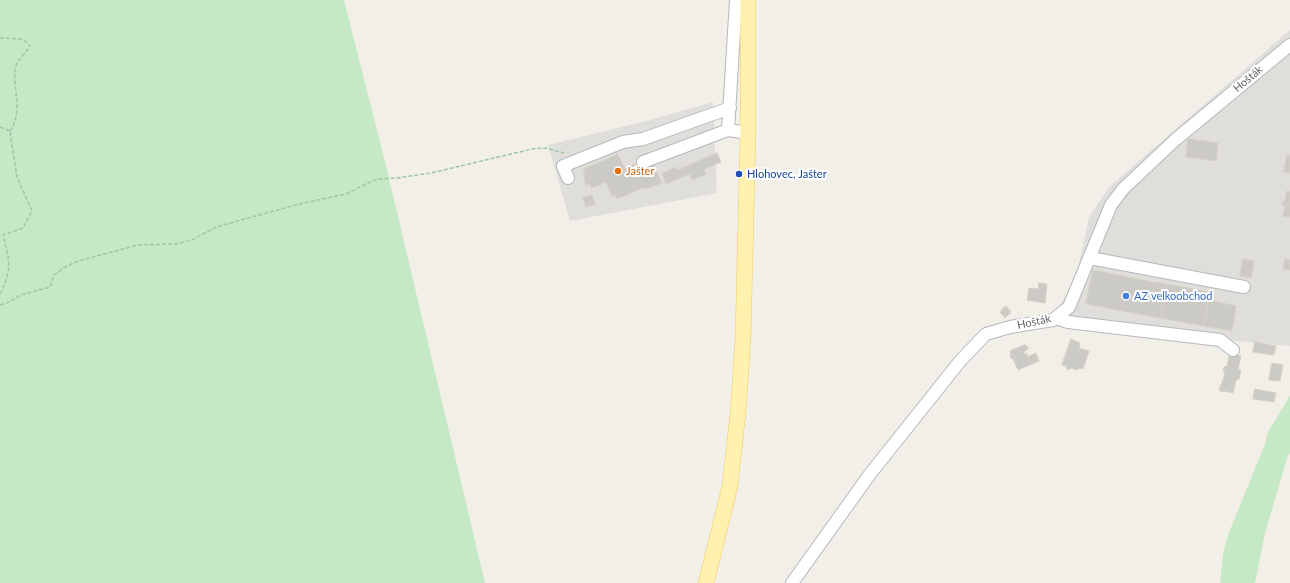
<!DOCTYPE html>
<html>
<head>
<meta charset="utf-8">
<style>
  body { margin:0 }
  canvas { display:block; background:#f1efe8 }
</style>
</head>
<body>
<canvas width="1290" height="583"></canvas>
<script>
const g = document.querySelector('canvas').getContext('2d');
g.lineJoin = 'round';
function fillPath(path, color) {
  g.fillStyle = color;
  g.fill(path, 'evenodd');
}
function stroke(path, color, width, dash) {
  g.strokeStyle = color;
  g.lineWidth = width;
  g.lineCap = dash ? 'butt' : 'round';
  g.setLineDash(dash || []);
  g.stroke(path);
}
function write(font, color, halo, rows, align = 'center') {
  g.font = font + ' Lato,sans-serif';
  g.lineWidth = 4;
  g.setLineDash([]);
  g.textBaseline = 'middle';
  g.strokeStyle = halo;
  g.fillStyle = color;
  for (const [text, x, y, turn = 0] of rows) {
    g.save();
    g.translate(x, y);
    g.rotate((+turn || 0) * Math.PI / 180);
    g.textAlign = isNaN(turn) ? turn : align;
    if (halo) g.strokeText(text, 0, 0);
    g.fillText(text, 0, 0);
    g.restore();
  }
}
const industrial = new Path2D(`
  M1290,30V346L1068,325L1059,307L1076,278L1089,217L1109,187Z
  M713,102L717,193L570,221L548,145L646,121Z`);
const green = new Path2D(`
  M0,0H344L387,170L485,583H0Z
  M1290,396V453L1287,458L1265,533L1255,583H1220L1223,554L1228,535L1265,444L1268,432Z`);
const building = new Path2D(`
  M1188,139L1218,143L1216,161L1186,157Z
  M617,153L625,169L634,164L637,169L643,166L644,168L653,164L662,183L645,189L644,187L617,199L615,195L612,196L606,182L591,188L590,184L586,185L584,179L585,178L583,174H585L584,169L616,155V154Z
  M717,153L721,162L704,169L706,174L692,180L689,174L666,184L662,173L676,167L677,170Z
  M1287,155H1290V173L1284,172Z
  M1287,191L1290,192V206L1282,205L1283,201H1285Z
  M592,195L595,204L586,207L583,198Z
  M1282,205L1290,206V217L1283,216L1285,206Z
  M1243,259L1254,261L1251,278L1240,276Z
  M1285,259L1290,260V270L1283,269Z
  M1093,270L1157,283V282L1166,284L1160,318L1086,304Z
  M1039,283L1047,284L1045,303L1027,300L1029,288L1038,289Z
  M1166,284L1211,292L1204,326L1160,318Z
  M1209,300L1236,306L1232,331L1204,326Z
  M1006,306L1011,312L1005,318L1000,312Z
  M1071,339L1080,343L1079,348L1089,351L1083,369L1079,368L1077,370L1071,368L1069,370L1067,369L1066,366L1062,365Z
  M1255,342L1276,346L1274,355L1253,352Z
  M1025,345L1029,348L1024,352V355L1027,353V357L1036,353L1039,361L1018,370L1013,359L1011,358L1010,356L1011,354L1010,351Z
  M1230,353L1241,356L1238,369L1241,371L1239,379L1236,380L1233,393L1224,391L1222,392L1219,390L1224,377L1225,373L1223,370L1224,367L1227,366Z
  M1272,363L1283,365L1280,381L1269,380Z
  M1255,389L1276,393L1274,402L1253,399Z`);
const path = new Path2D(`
  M0,38L23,39L30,46C25,55 17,59 15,69C13,90 23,112 10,131
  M0,127L10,131L17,177L32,211L23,228L3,235C9,259 13,270 0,294
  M0,305L9,302L21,295L50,287L54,275L65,267L78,261L138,245L176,244L192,240L216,227L299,204L346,194L372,181L379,179L397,178L431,173L532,149L546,148L564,153`);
const minor = new Path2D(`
  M728,130L736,0
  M643,162L728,130L748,133
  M568,178L563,166L623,142L643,139L730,108
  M1090,258L1244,287
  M1056,318L1068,322L1220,340L1233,350
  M792,583L870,474L961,360L986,334L1010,327L1053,320L1069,307L1111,205L1123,189L1175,140L1290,45`);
const major = new Path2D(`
  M706,583L730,486L738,413L743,339L748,133V0`);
const markers = [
  [618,171,4,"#e8710a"],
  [739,174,4,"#1a4fb4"],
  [1126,296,4,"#3f7fe0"]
];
const streetNames = [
  ["Hošták",1248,79,-40],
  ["Hošták",1034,322,-12]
];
const foodNames = [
  ["Jašter",626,171]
];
const transitNames = [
  ["Hlohovec, Jašter",747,174]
];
const shopNames = [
  ["AZ velkoobchod",1134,296]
];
fillPath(industrial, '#e0deda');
fillPath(green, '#c5e8c5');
fillPath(building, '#cccac5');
stroke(building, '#d6d1c6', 1);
stroke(minor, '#b5b8bc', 14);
stroke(major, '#f2c960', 16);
stroke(path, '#9cc7a9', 1.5, [4, 2]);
stroke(minor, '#fff', 12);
stroke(major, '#fff2af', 15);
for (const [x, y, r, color] of markers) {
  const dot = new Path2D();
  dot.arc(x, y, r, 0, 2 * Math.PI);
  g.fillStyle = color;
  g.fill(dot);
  stroke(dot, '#fff', 1.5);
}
write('11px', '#5f6368', '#fff', streetNames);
write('11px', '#c56008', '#fff', foodNames, 'left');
write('11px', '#164399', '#fff', transitNames, 'left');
write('11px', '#366cbe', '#fff', shopNames, 'left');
</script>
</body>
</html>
